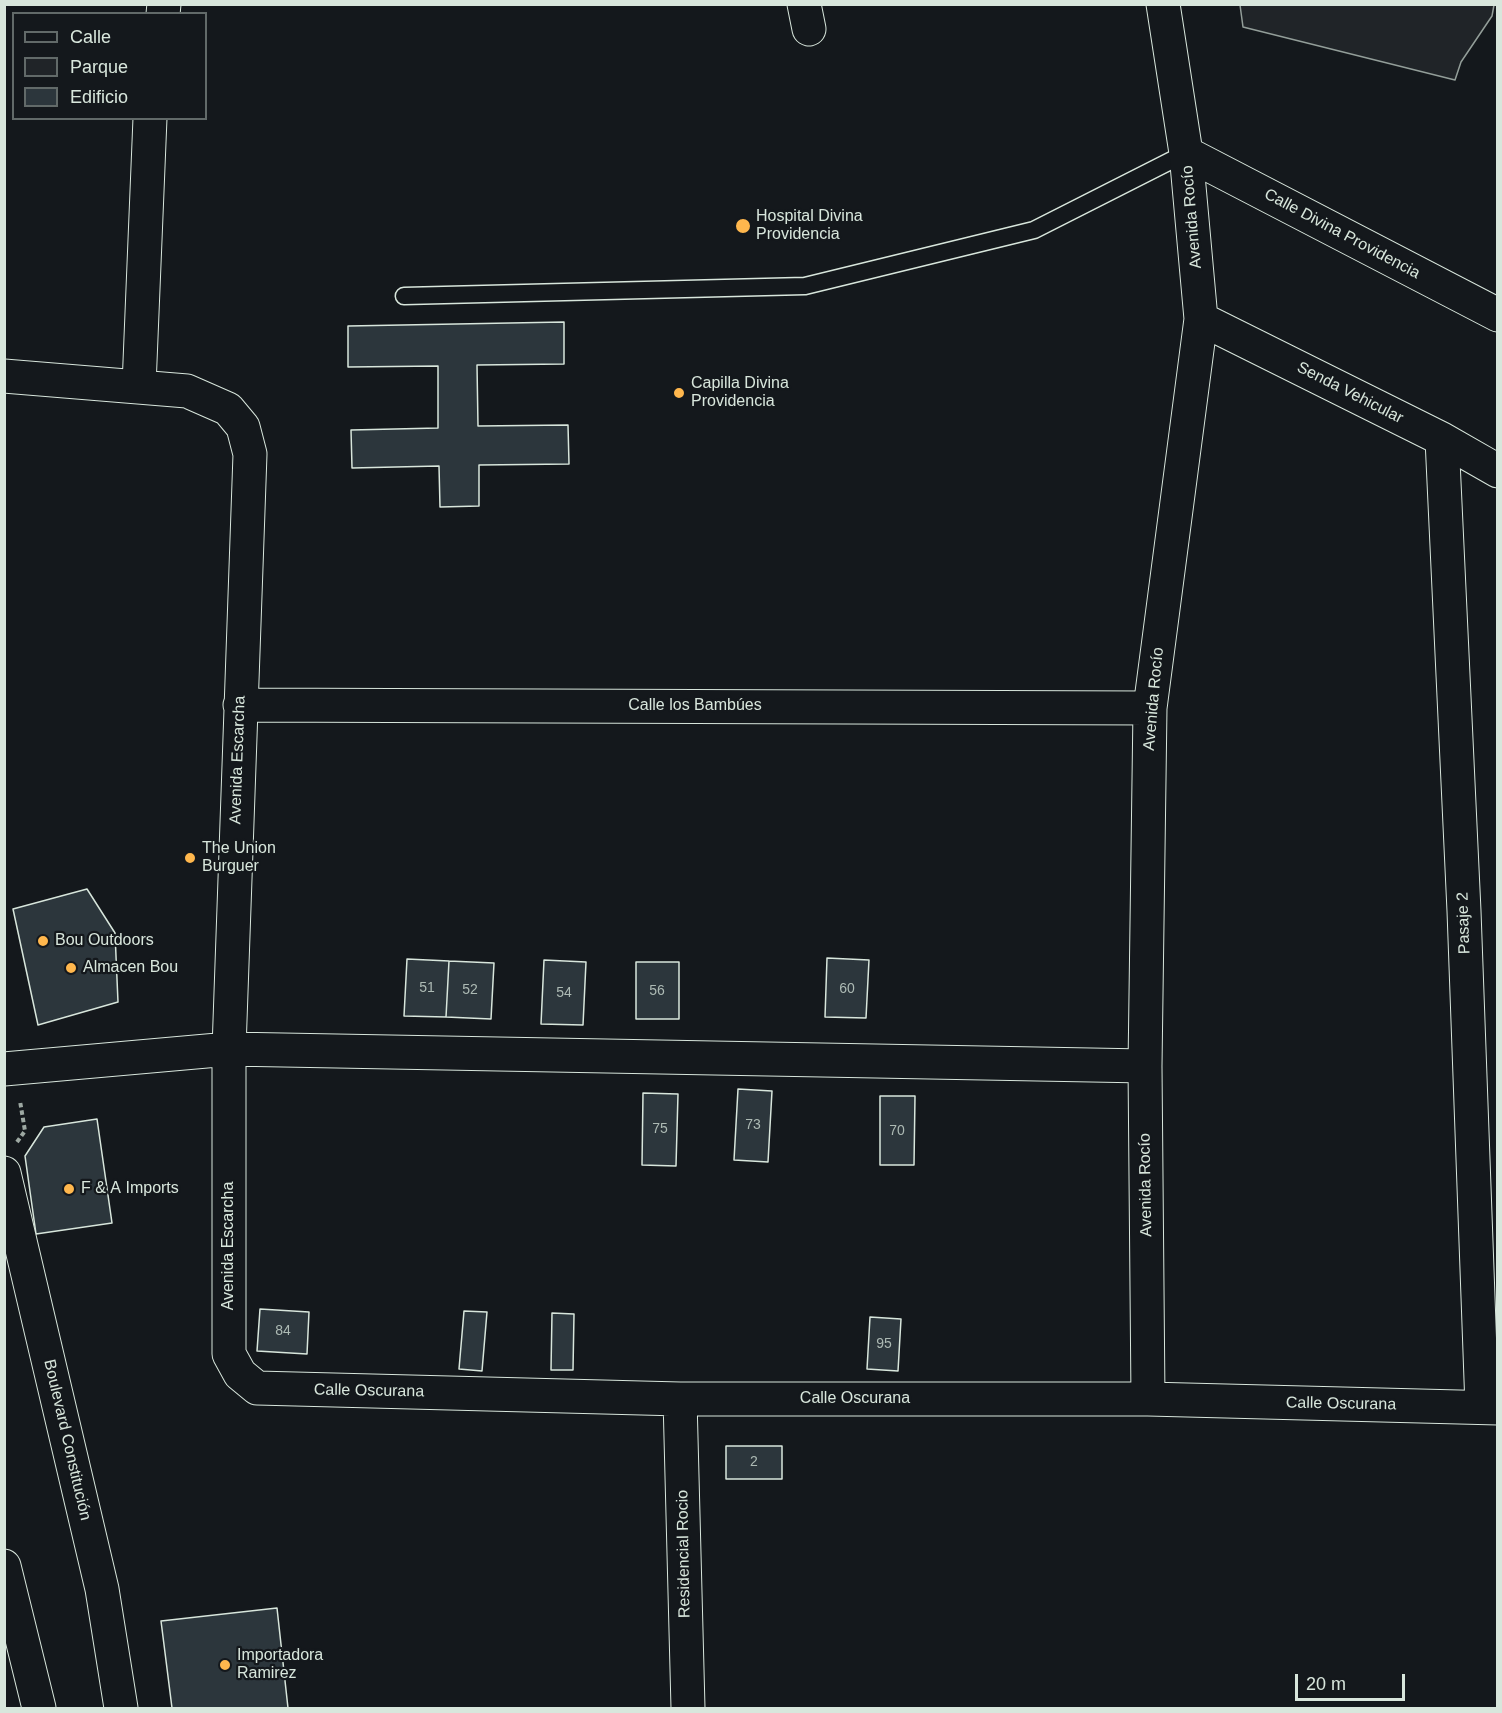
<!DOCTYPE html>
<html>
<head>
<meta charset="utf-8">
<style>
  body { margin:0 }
  #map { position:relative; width:1502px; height:1713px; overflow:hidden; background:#14181c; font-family:Arial,sans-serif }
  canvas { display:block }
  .frame { position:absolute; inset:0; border:6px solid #d8e6dc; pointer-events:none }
  .legend { position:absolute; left:12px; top:12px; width:195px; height:108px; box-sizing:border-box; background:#14181c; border:2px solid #626a69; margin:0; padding:8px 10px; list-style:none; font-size:18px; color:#d8e6dc }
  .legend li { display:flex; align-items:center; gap:12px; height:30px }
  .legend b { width:30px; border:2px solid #626a69 }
  .scale { position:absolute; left:1295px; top:1674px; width:110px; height:27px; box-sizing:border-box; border:3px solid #d8e6dc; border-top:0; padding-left:8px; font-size:18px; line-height:21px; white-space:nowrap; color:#d8e6dc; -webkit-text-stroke:4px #14181c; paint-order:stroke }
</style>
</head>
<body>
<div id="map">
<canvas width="1502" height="1713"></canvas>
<div class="frame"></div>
<ul class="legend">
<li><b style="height:8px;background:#14181c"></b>Calle</li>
<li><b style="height:16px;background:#202428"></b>Parque</li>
<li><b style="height:16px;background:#2c363c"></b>Edificio</li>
</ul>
<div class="scale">20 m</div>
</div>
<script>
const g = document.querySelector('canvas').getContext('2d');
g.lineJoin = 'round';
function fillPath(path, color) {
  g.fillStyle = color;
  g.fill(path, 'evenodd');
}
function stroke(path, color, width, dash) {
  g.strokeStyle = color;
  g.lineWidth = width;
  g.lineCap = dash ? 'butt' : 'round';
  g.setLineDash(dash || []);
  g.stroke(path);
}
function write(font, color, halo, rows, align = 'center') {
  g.font = font + ' Arial,sans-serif';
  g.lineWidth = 4.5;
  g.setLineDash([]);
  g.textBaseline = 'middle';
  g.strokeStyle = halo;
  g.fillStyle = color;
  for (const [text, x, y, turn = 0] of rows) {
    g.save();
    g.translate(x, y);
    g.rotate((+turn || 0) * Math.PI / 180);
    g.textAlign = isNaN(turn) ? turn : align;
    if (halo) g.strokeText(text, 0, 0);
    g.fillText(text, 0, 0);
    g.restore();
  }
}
const green = new Path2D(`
  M1240,5V4L1494,5L1492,16L1461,62L1455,80L1243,27Z`);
const building = new Path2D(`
  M564,322V364L477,365L478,426L568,425L569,464L479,465V506L440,507L439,466L352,468L351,430L438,428V366L348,367V326Z
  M87,889L115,933L118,1002L38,1025L13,909Z
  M827,958L869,960L866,1018L825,1017Z
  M407,959L449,961L446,1017L404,1016Z
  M544,960L586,962L583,1025L541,1024Z
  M449,961L494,963L491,1019L446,1017Z
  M636,962H679V1019H636Z
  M738,1089L772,1091L768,1162L734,1160Z
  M643,1093L678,1094L676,1166L642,1165Z
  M880,1096H915L914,1165H880Z
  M97,1119L112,1223L36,1234L25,1156L44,1127Z
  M260,1309L309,1312L307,1354L257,1351Z
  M464,1311L487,1312L482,1371L459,1369Z
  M552,1313L574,1314L573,1370H551Z
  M870,1317L901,1319L898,1371L867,1369Z
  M726,1446H782V1479H726Z
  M277,1608L288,1708H172L161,1621Z`);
const path = new Path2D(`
  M17,1142L25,1131L20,1101`);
const lane = new Path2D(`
  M404,296L805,286L1034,230L1186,153`);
const street = new Path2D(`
  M804,4L809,29
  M163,14L164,4
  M1186,153L1498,315
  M1201,319L1442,439L1498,471
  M4,376L187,391L228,409L243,427L250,454L229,1049V1354L240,1374L257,1388L680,1399H1148L1498,1408
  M139,386L150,118
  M1442,439L1464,911L1482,1407
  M240,705L1150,708
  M4,1069L229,1049L1145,1066
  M680,1399L688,1708
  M1148,1399L1145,1066L1150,708L1201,319L1186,153L1163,4`);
const highway = new Path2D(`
  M4,1173L102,1589L121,1708
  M4,1566L39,1708`);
const markers = [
  [743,226,8,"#ffb74d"],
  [679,393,6,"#ffb74d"],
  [190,858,6,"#ffb74d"],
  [43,941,6,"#ffb74d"],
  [71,968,6,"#ffb74d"],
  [69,1189,6,"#ffb74d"],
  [225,1665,6,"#ffb74d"]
];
const numberNames = [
  ["51",427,988],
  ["60",847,989],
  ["52",470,990],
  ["56",657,991],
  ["54",564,993],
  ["73",753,1125],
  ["75",660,1129],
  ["70",897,1131],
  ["84",283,1331],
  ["95",884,1344],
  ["2",754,1462]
];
const poiNames = [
  ["Hospital Divina",756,217],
  ["Providencia",756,235],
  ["Capilla Divina",691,384],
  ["Providencia",691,402],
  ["The Union",202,849],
  ["Burguer",202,867],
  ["Bou Outdoors",55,941],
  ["Almacen Bou",83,968],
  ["F & A Imports",81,1189],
  ["Importadora",237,1656],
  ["Ramirez",237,1674]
];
const streetNames = [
  ["Avenida Rocío",1192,217,-95],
  ["Calle Divina Providencia",1342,234,28],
  ["Senda Vehicular",1350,393,27],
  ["Avenida Rocío",1154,699,-85],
  ["Calle los Bambúes",695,706],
  ["Avenida Escarcha",238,760,-88],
  ["Pasaje 2",1464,923,-92],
  ["Avenida Rocío",1146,1185,-91],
  ["Avenida Escarcha",229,1246,-90],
  ["Calle Oscurana",369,1391,1],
  ["Calle Oscurana",855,1399],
  ["Calle Oscurana",1341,1404,1],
  ["Boulevard Constitución",67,1440,77],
  ["Residencial Rocio",684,1554,-91]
];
fillPath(green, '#202428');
stroke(green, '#939e99', 1.5);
fillPath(building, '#2c363c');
stroke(building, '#d8e6dc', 1.5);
stroke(lane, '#d8e6dc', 19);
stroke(street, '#d8e6dc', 35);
stroke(highway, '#d8e6dc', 35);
stroke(path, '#9da8a2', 4, [4.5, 3]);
stroke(lane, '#14181c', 16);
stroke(street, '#14181c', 33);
stroke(highway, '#14181c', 33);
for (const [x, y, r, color] of markers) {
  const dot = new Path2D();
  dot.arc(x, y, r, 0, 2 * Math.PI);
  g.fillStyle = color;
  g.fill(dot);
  stroke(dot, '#14181c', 2);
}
write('14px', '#adbab4', null, numberNames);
write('16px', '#d8e6dc', '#14181c', poiNames, 'left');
write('16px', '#d8e6dc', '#14181c', streetNames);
</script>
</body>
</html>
